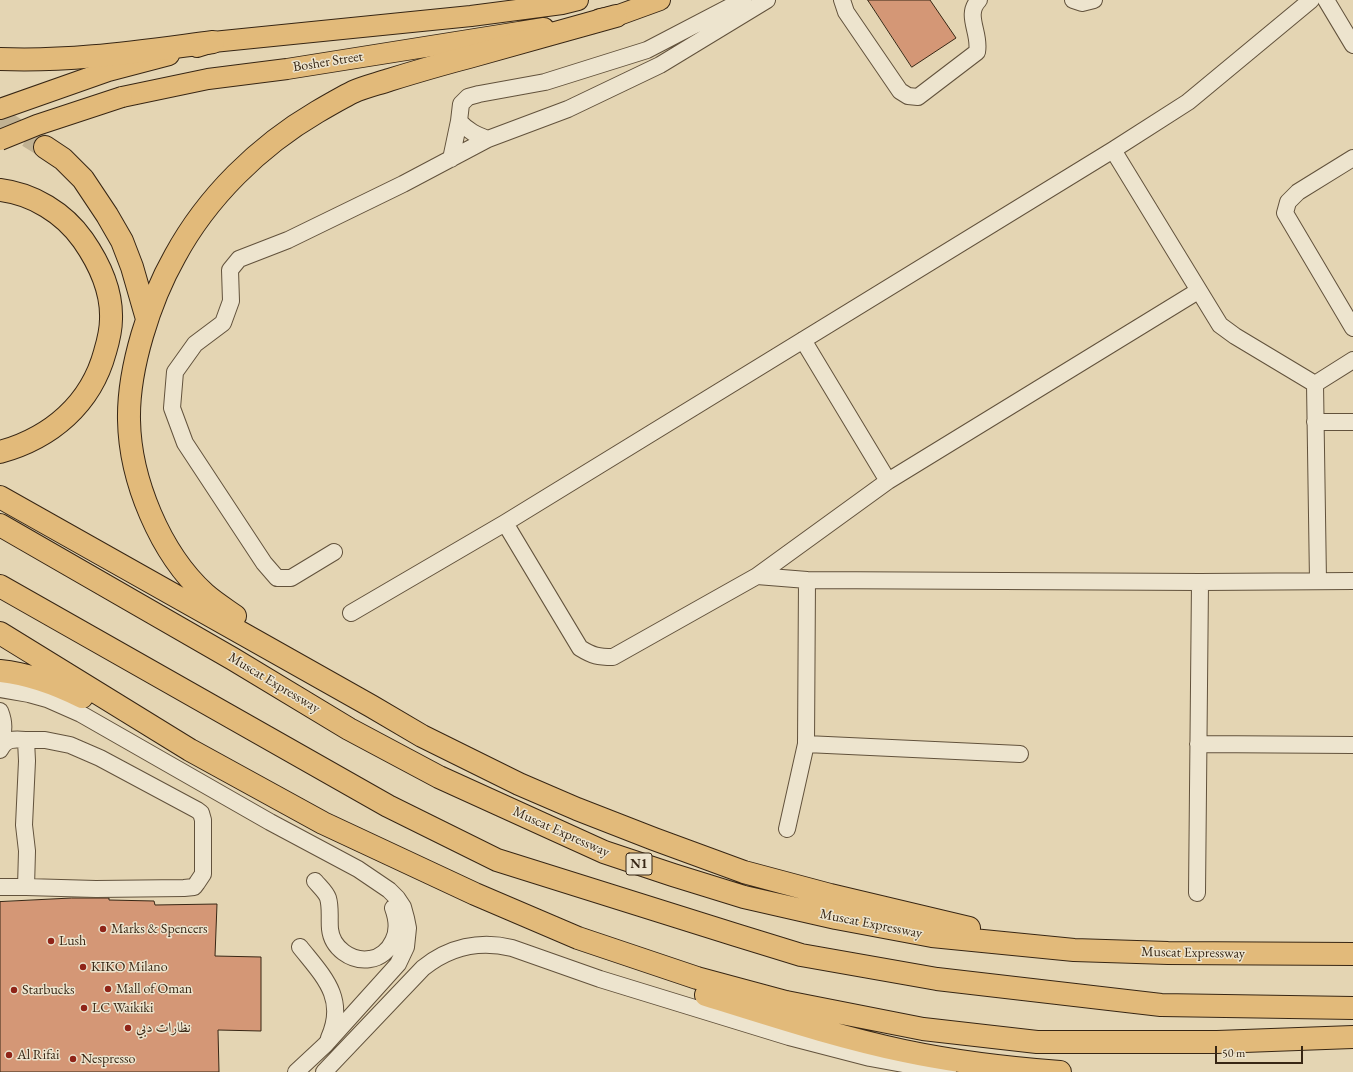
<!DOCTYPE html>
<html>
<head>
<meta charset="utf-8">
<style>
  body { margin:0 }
  #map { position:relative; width:1353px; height:1072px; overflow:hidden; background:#e4d5b3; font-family:"EB Garamond",serif }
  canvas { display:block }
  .scale { position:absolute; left:1215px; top:1046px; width:88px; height:18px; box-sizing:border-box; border:2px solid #372614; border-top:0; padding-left:5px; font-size:12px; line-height:14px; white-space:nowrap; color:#372614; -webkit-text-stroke:3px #ede4ce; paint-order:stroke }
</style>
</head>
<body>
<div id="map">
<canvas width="1353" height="1072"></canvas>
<div class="scale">50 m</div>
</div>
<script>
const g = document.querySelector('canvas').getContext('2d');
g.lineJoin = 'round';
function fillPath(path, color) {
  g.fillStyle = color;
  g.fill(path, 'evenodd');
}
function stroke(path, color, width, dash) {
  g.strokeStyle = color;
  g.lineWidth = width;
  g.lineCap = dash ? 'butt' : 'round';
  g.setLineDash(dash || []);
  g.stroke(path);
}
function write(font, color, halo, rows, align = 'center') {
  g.font = font + ' "EB Garamond",Amiri,serif';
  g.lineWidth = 3;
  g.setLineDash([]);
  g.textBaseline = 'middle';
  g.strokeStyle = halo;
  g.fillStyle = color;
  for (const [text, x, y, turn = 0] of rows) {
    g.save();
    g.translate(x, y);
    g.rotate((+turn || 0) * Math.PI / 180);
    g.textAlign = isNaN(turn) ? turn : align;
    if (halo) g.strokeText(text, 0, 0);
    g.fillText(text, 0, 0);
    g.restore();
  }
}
const building = new Path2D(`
  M868,0H930L956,38L912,67Z
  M72,898H109V900L154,901L155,905L217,904L215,956L261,957V1031L218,1030L219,1072H0V902Z`);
const highwayTunnel = new Path2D(`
  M0,119L45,147`);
const minor = new Path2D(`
  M842,0L846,12L900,91L908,96L918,97L977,52C981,33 964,15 979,0
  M1073,0L1082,3L1094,0
  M1326,0L1353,45
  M459,121C468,131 476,135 488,139
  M1113,150L1220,325L1235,336L1315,384
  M1353,158L1298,192L1288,202L1285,213L1353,328
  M451,159L459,121L461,104L468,97L479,94L545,82L647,50L743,0
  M803,340L888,481L1198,291
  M1315,384L1318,581
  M1315,384L1353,360
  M1315,422H1353
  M505,523L580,648C593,656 598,657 613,657L757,576L888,481
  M334,552L291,578H277L264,563L185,443L172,408L175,372L195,344L223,323L231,301L230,270L239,259L288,240L403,184L488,139L568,109L660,65L767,0
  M757,576L807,580L806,744L787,829
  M807,580L1200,582
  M351,613L505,523L1113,150L1188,102L1311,0
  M0,689L29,694L47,699L81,714L270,822L358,869L389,890L397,898L403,907L406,918L408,928L406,947L398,964L325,1045L296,1072
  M0,711C4,721 5,731 0,741
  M806,744L1020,754
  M1198,744L1353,745
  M0,750C6,738 14,739 26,740L27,761L24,825L27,851L26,887H0
  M315,881C319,886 326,892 328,898C331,908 329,919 330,929C332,948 351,962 370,959C380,958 389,950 393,941C399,930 397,919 393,908
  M26,887L96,889L184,888L194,887L197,883L203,874V820L201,813L197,810L100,758L70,745L45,740H26
  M1197,893L1200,582L1353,581
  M300,947C323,976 347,998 329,1038
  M324,1072L423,968C449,947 480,940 512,948L600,979L789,1037L870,1058L948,1072`);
const major = new Path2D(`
  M600,19L616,16L660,0
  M197,47L213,42L471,16L562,4L578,0
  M122,97L208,79L287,69L544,28
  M0,109L108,71L169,55`);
const highway = new Path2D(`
  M0,59C72,62 142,51 213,42
  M45,147L63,159L83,179L107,215L122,241L132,267L147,319
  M0,190C33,194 64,213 83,240C99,263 112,291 111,319C111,330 108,342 105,352C91,404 51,438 0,452
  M0,497L371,706L422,736L519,784L577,809L654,839L744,872L830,895L969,928
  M0,525L233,659L349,729L439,777L604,852L673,875L744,897L836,918L932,936L1074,950L1168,953L1353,954
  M0,586L388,806L497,860L736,935L801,955L937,979L1161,1005L1353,1008
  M235,616C225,609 214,602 205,594C160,553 130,480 129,420C128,368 150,300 175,256C207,197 259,146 317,112C329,105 341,98 353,92C364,87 377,84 389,80C415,72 442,64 469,57C518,43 567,30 616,16
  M0,633L190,750L323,823L475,894L578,938L697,978L786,1002L923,1029L1037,1042H1217L1353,1037
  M0,671C29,674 56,684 82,697
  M706,995C771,1015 837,1037 904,1051C956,1062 1007,1068 1060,1072`);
const majorBridge = new Path2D(`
  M0,140L37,125L122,97`);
const markers = [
  [103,929,4,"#8f2418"],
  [51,941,4,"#8f2418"],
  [83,967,4,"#8f2418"],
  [108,989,4,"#8f2418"],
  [14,990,4,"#8f2418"],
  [84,1008,4,"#8f2418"],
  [128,1028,4,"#8f2418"],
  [9,1055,4,"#8f2418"],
  [73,1059,4,"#8f2418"]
];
const shields = [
  [639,864,26]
];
const shieldNames = [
  ["N1",639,864]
];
const streetNames = [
  ["Bosher Street",328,62,-9],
  ["Muscat Expressway",274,683,31],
  ["Muscat Expressway",561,832,24],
  ["Muscat Expressway",871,924,11],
  ["Muscat Expressway",1193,953,1]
];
const poiNames = [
  ["Marks & Spencers",111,929],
  ["Lush",59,941],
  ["KIKO Milano",91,967],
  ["Mall of Oman",116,989],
  ["Starbucks",22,990],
  ["LC Waikiki",92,1008],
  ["نظارات دبي",136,1028],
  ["Al Rifai",17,1055],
  ["Nespresso",81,1059]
];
fillPath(building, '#d49776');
stroke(building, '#372614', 1);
stroke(highwayTunnel, '#c1b293', 22, [22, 11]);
stroke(minor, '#62523c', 18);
stroke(major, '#372614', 22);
stroke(highway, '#372614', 24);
stroke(minor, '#ede4ce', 16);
stroke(major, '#e2ba7a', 20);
stroke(highway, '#e2ba7a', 22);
stroke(majorBridge, '#372614', 22, []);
stroke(majorBridge, '#e2ba7a', 20);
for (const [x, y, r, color] of markers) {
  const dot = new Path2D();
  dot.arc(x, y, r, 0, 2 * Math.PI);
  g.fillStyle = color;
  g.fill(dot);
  stroke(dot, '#ede4ce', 1.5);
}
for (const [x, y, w] of shields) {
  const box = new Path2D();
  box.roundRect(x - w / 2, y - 11, w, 22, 3);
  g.fillStyle = '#ede4ce';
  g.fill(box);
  stroke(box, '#372614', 1);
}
write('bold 13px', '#372614', null, shieldNames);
write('14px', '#372614', '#ede4ce', streetNames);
write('14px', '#372614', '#ede4ce', poiNames, 'left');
</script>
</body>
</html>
